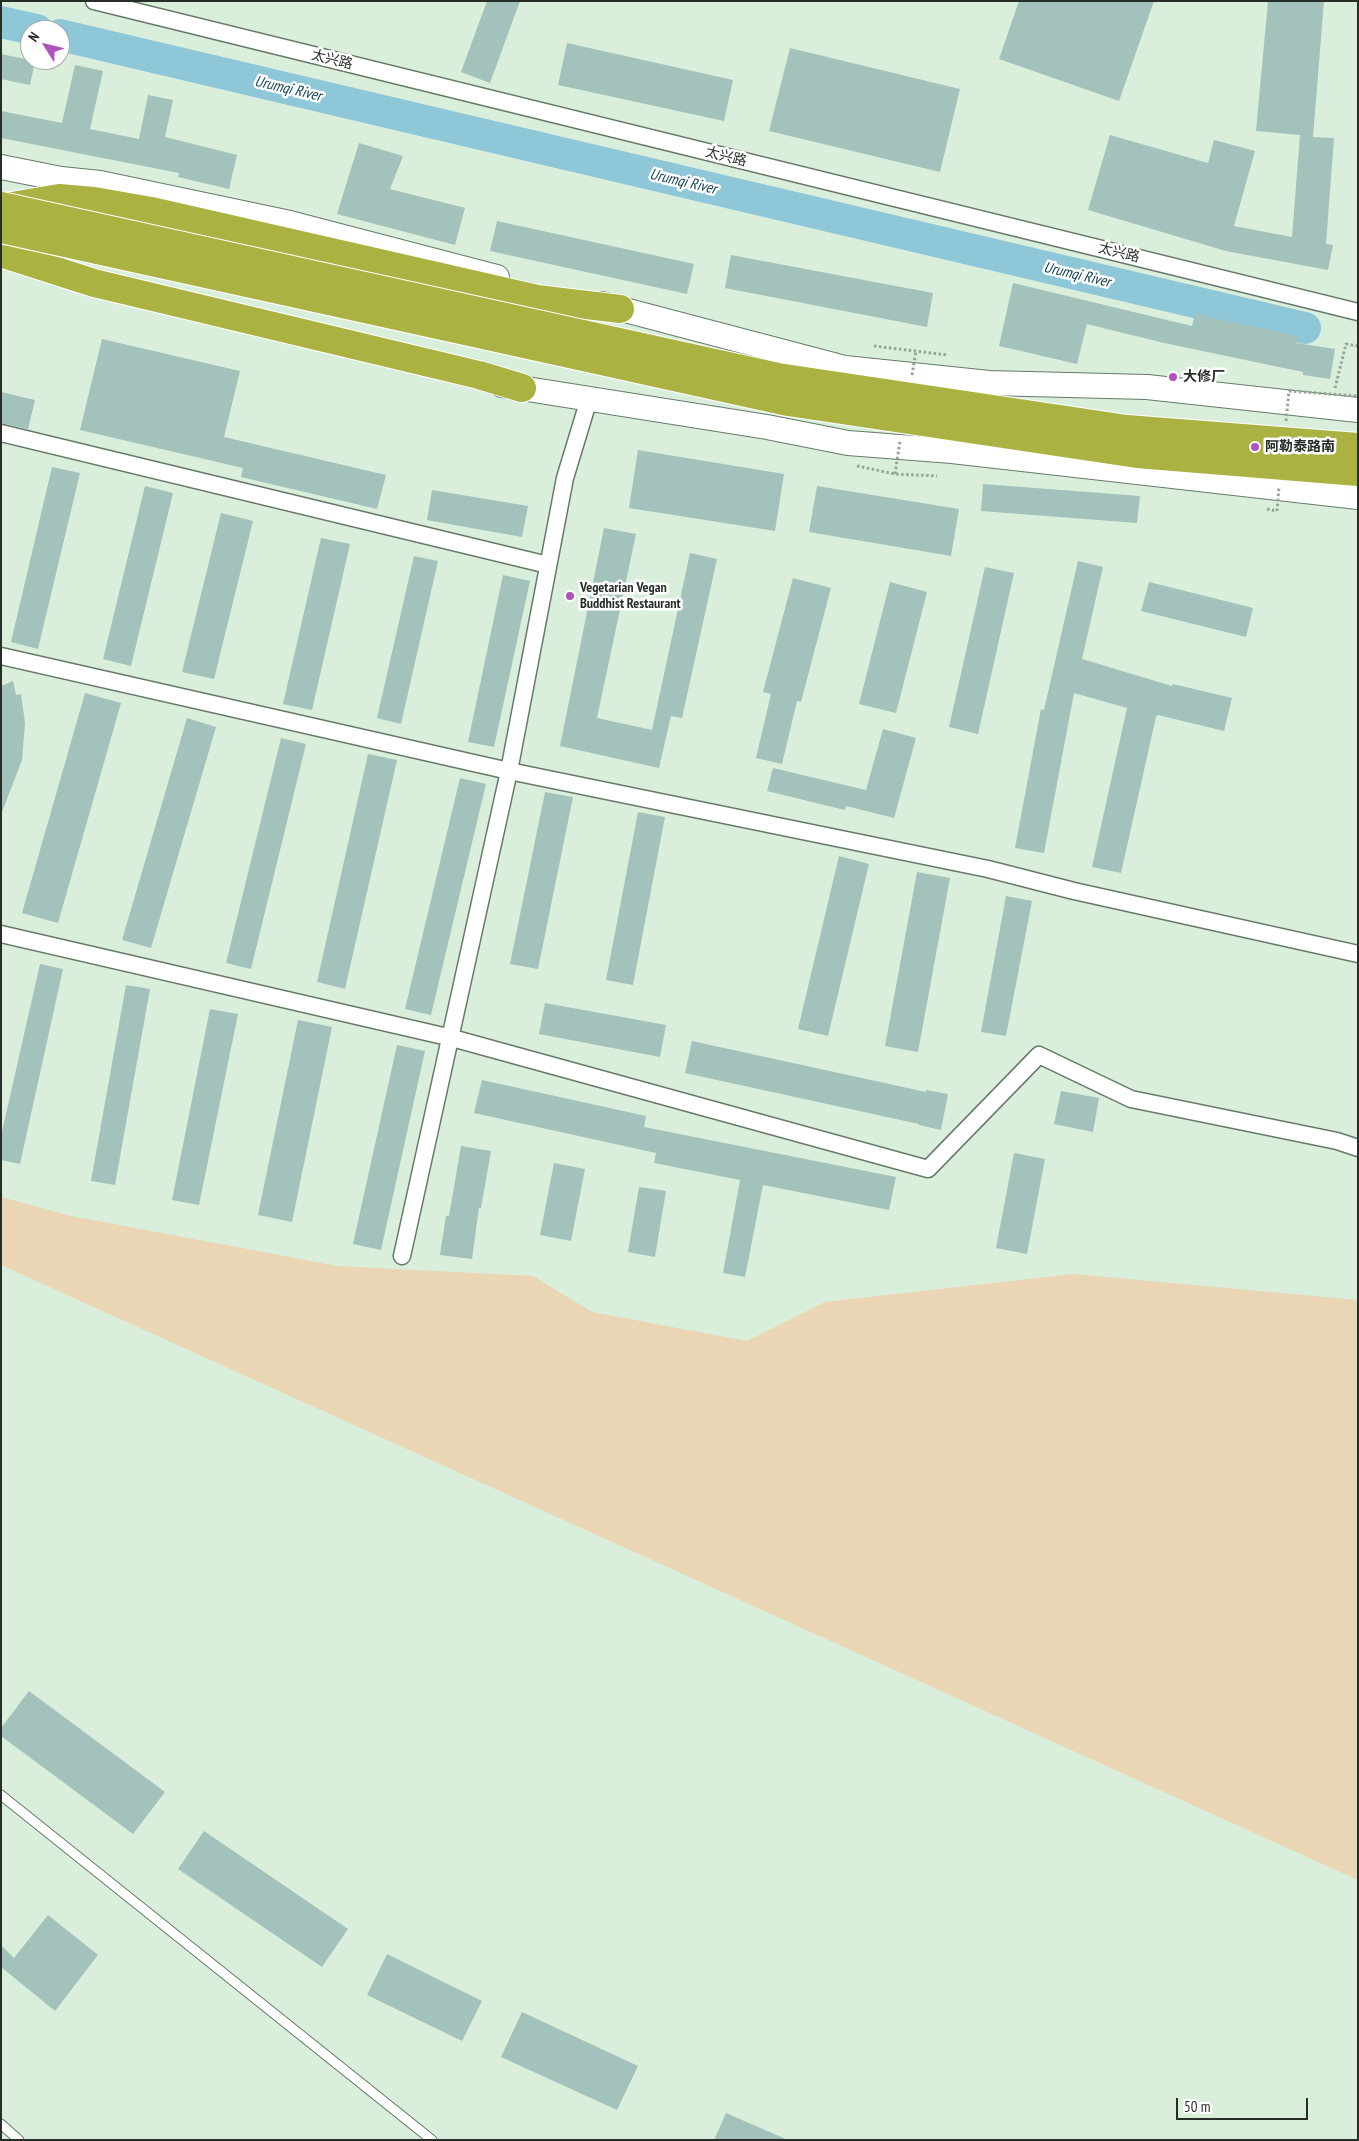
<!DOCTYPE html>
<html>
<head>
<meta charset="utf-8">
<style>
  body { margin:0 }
  #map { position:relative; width:1359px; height:2141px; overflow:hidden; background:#d9eedb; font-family:"PT Sans Narrow",sans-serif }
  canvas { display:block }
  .frame { position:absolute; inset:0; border:2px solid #262e27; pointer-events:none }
  .north { position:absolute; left:20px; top:20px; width:50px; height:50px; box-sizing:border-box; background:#fff; border:1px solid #a8aba9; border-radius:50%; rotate:306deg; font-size:14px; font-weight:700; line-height:20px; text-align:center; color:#262e27 }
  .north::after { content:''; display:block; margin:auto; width:18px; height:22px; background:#b153bc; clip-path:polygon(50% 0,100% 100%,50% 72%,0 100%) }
  .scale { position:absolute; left:1176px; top:2098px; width:132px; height:22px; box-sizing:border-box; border:2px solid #262e27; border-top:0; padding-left:6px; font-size:15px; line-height:18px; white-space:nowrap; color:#262e27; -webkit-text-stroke:4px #fff; paint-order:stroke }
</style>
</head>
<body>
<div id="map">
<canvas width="1359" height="2141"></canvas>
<div class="frame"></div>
<div class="north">N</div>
<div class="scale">50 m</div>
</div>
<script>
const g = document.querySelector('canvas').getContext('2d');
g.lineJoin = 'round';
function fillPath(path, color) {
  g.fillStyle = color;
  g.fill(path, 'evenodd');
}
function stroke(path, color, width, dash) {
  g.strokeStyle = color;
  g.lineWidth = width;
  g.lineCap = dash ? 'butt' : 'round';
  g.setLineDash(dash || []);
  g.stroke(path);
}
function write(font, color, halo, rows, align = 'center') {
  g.font = font + ' "PT Sans Narrow","Noto Sans SC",sans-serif';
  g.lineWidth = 5;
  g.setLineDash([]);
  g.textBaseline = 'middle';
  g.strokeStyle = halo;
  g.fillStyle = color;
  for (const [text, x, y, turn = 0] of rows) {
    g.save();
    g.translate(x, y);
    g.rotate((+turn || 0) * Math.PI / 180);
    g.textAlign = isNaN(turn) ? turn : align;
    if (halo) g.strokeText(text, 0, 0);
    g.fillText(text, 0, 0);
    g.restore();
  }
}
const green = new Path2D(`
  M1,1197L71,1216L338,1266L533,1276L592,1312L747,1341L825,1302L1073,1274L1358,1300V1880L1,1265Z`);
const river = new Path2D(`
  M1,22L37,30
  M60,35L1305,328`);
const building = new Path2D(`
  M487,1H520L490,83L461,72Z
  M1019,1H1154L1119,101L999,59Z
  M1268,1H1324L1313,137L1334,138L1326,244L1333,245L1328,270L1226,251L1088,210L1110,135L1208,163L1214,140L1255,151L1234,226L1292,237L1300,135L1256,131Z
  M567,43L733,80L724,121L558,85Z
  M790,48L960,89L940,172L769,131Z
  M1,54L35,61L30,85L1,79Z
  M75,65L103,71L90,129L139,139L148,95L173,100L165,137L237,155L229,189L178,177L179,173L1,138V111L62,123Z
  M359,143L403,156L390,189L465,208L455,245L337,214Z
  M497,221L694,264L687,294L490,251Z
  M731,255L933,293L927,327L725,288Z
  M1013,283L1192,326L1195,314L1298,336L1296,343L1335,349L1330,379L1303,375V372L1164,343L1087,324L1077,364L999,346Z
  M102,339L240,371L224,437L386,475L377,509L241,477L243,468L80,430Z
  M1,392L35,400L28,429L1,423Z
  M638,450L784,474L775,531L629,508Z
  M52,467L80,473L38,649L11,642Z
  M983,484L1140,496L1137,523L981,511Z
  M145,486L173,493L131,666L103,659Z
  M817,486L959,509L951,556L809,532Z
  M432,490L528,506L522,537L427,520Z
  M221,513L253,521L214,679L182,672Z
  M604,528L636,534L597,718L652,730L690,553L717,559L682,718L671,716L659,768L560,746Z
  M321,538L350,544L312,710L283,704Z
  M414,556L438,561L401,724L377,718Z
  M1078,561L1103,567L1082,659L1172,686L1173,684L1232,698L1224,731L1158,715L1156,717L1121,873L1092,867L1127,708L1074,693L1044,853L1015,848L1041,709L1044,710Z
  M985,567L1014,573L978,734L949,727Z
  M503,575L530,581L494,747L468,742Z
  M793,578L831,588L801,702L797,701L782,764L756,758L771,694L763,692Z
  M890,582L927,592L896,713L859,704Z
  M1149,582L1253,608L1246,637L1141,611Z
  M13,681L16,695L21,694L25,723L22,760L2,812L1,686Z
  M85,693L121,703L58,923L22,913Z
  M187,718L216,727L151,948L122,940Z
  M883,729L916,738L894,818L846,806L845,810L767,791L773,768L866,790Z
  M281,738L306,744L251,969L226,963Z
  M368,754L397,760L345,989L317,982Z
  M460,778L486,784L431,1015L405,1009Z
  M545,792L573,797L538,969L510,964Z
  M638,812L665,817L633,985L606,980Z
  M839,856L869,864L828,1036L798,1029Z
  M917,872L950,878L918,1052L885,1046Z
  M1006,896L1032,901L1006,1036L981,1032Z
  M40,964L63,969L20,1164L1,1160V1136Z
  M126,985L150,989L115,1185L91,1181Z
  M545,1003L666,1025L660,1057L539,1034Z
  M210,1009L238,1014L199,1205L172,1200Z
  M298,1020L332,1027L292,1222L258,1215Z
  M692,1041L926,1092V1090L948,1094L941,1130L919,1125V1124L685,1073Z
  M397,1045L425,1051L381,1250L353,1244Z
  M482,1080L646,1116L644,1127L896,1177L889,1210L763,1185L745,1277L723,1273L740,1180L654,1163L656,1153L474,1113Z
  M1061,1091L1099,1098L1093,1132L1054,1124Z
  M461,1146L491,1151L481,1208H479L472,1259L440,1255L446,1216H449Z
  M1014,1153L1045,1159L1027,1254L996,1248Z
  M554,1163L585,1169L571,1241L540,1235Z
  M639,1187L666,1191L655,1257L628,1252Z
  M29,1691L165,1792L133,1834L1,1736V1728Z
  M204,1831L348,1929L322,1967L178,1869Z
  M48,1915L98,1955L55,2011L1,1967V1945L14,1958Z
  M387,1954L482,2001L462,2041L367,1995Z
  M522,2012L638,2066L617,2110L501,2057Z
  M726,2113L788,2140H714Z`);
const path = new Path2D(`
  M874,346L948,355
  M1335,388L1346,344L1358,346
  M857,466L895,474L937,476
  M1267,509L1277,511`);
const lane = new Path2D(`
  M1,1795L432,2140
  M1,2124L19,2140`);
const street = new Path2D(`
  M94,1L1358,312
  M1,433L548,565
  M1,656L509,771L988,869L1074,891L1358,954
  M1,934L452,1038L928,1169L1039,1055L1131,1099L1337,1141L1358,1148
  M402,1256L509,771L565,478L589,399`);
const secondary = new Path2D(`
  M1,167L61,179L100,183L290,223L497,277
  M602,304L845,368L989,383L1147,387L1358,410
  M502,385L767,427L848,443L952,451L1358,497`);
const highway = new Path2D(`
  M6,207L59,198L94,201L151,211L537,299L620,309
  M1,253L94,283L479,375L522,388`);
const pathBridge = new Path2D(`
  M912,375L916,351
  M1286,421L1289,391L1358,396
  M895,474L900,441
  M1277,511L1279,487`);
const highwayBridge = new Path2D(`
  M1,206L778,377L1127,429L1358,447
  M1,229L788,402L1137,454L1358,472`);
const markers = [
  [1173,377,5,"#b153bc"],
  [1255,447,5,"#b153bc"],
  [570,596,5,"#b153bc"]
];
const streetNames = [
  ["太兴路",332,60,14],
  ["太兴路",726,157,14],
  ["太兴路",1119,253,14]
];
const poiNames = [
  ["大修厂",1183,377],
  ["阿勒泰路南",1265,447],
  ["Vegetarian Vegan",580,588],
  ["Buddhist Restaurant",580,604]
];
const waterNames = [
  ["Urumqi River",288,89,13],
  ["Urumqi River",683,182,13],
  ["Urumqi River",1077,275,13]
];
fillPath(green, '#ead5b4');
stroke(river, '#8dc7d8', 32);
fillPath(building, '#a4c2bc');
stroke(lane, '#677a6a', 11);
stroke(street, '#677a6a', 19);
stroke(secondary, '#677a6a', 26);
stroke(highway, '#fff', 30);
stroke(path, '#95a597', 3, [2.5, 2.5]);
stroke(lane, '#fff', 9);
stroke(street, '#fff', 16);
stroke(secondary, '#fff', 24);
stroke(highway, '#aab342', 28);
stroke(highwayBridge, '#fff', 30, []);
stroke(pathBridge, '#95a597', 3, [2.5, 2.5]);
stroke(highwayBridge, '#aab342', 28);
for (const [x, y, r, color] of markers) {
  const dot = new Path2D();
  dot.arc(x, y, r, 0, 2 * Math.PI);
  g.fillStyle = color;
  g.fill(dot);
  stroke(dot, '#fff', 2);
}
write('14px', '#262e27', '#fff', streetNames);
write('bold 14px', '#262e27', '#fff', poiNames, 'left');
write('italic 15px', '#104350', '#fff', waterNames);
</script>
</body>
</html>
